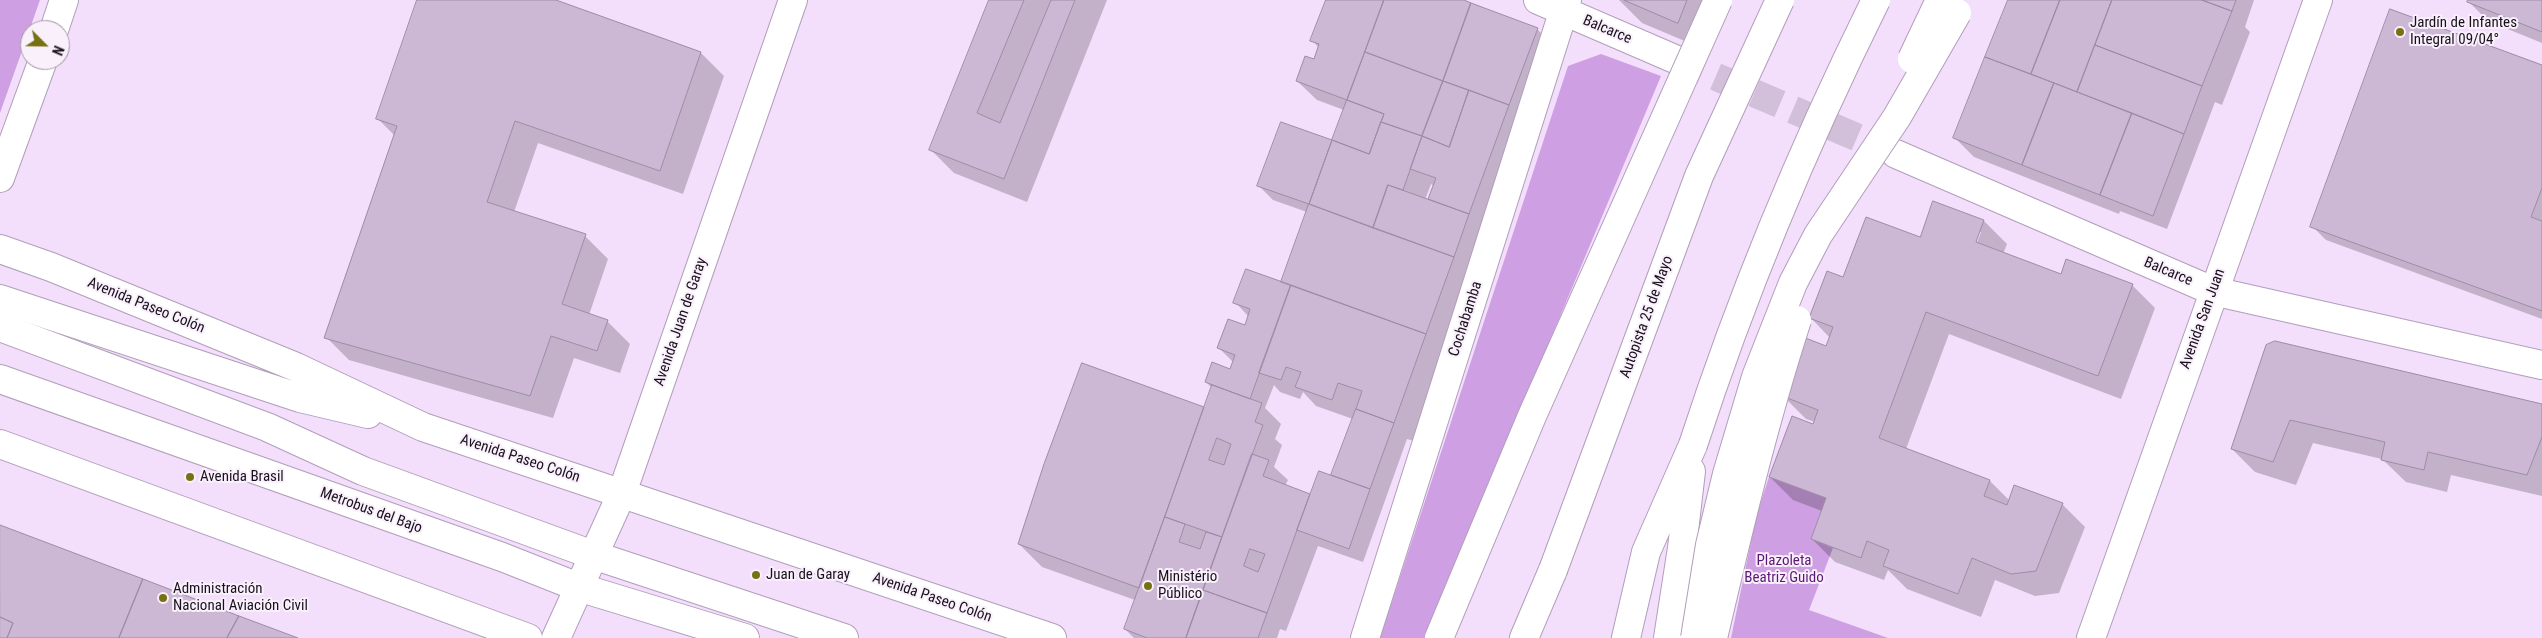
<!DOCTYPE html>
<html>
<head>
<meta charset="utf-8">
<style>
  body { margin:0 }
  #map { position:relative; width:2542px; height:638px; overflow:hidden; background:#f3defc; font-family:"Roboto Condensed",sans-serif }
  canvas { display:block }
  .north { position:absolute; left:20px; top:20px; width:50px; height:50px; box-sizing:border-box; background:#f9f0fc; border:1px solid #9f97a2; border-radius:50%; rotate:113deg; font-size:14px; font-weight:700; line-height:20px; text-align:center; color:#18111b }
  .north::after { content:''; display:block; margin:auto; width:18px; height:22px; background:#787113; clip-path:polygon(50% 0,100% 100%,50% 72%,0 100%) }
</style>
</head>
<body>
<div id="map">
<canvas width="2542" height="638"></canvas>
<div class="north">N</div>
</div>
<script>
const g = document.querySelector('canvas').getContext('2d');
g.lineJoin = 'round';
function fillPath(path, color) {
  g.fillStyle = color;
  g.fill(path, 'evenodd');
}
function stroke(path, color, width, dash) {
  g.strokeStyle = color;
  g.lineWidth = width;
  g.lineCap = dash ? 'butt' : 'round';
  g.setLineDash(dash || []);
  g.stroke(path);
}
function write(font, color, halo, rows, align = 'center') {
  g.font = font + ' "Roboto Condensed",sans-serif';
  g.lineWidth = 4;
  g.setLineDash([]);
  g.textBaseline = 'middle';
  g.strokeStyle = halo;
  g.fillStyle = color;
  for (const [text, x, y, turn = 0] of rows) {
    g.save();
    g.translate(x, y);
    g.rotate((+turn || 0) * Math.PI / 180);
    g.textAlign = isNaN(turn) ? turn : align;
    if (halo) g.strokeText(text, 0, 0);
    g.fillText(text, 0, 0);
    g.restore();
  }
}
const green = new Path2D(`
  M0,0H40L0,113Z
  M1601,54L1661,76L1425,638H1380L1568,66Z
  M1769,477L1826,498L1811,539L1833,548L1809,610L1888,638H1731L1757,513Z`);
const shadow = new Path2D(`
  M419,0H553L701,53L724,76L683,194L538,143L514,212L585,236L608,259L589,315L607,321L630,344L620,373L574,358L553,418L349,360L326,337L395,136L378,119Z
  M990,0H1107L1027,202L954,173L931,150Z
  M1327,0H1460L1537,29L1551,43L1414,441L1407,439L1363,562L1318,546L1286,631L1280,629L1277,638H1134L1125,629L1135,600L1042,567L1019,544L1203,408L1205,409L1212,388L1206,382L1231,371L1233,362L1219,348L1246,327L1249,317L1235,302L1286,285L1307,212L1273,200L1259,186L1333,142L1344,110L1317,100L1297,81L1315,60L1319,48L1312,40ZM1431,184L1434,186L1429,201L1425,200ZM1274,385L1280,392L1300,399L1303,392L1316,406L1353,419L1332,477L1311,495L1285,486L1288,480L1274,467L1282,445L1275,439L1281,424L1265,408Z
  M1619,0H1728L1706,50L1642,23Z
  M2009,0H2254L2245,27L2250,32L2222,105L2215,102L2167,229L2120,211L2119,214L1974,157L1955,138Z
  M2469,0H2542V43L2488,21L2469,2Z
  M2542,67V319L2326,240L2312,226Z
  M1934,203L1984,221L2007,244L2003,254L2062,275L2132,285L2155,308L2121,399L1949,334L1906,449L1990,481L2010,501L2062,504L2085,527L2059,593L2035,596L1995,580L1981,617L1907,589L1888,570L1884,580L1835,562L1812,539L1822,511L1793,500L1770,477L1815,422L1806,419L1783,396L1827,347L1830,338L1811,318L1843,279L1921,239ZM1979,232H1981L1975,248H1973Z
  M2267,346L2542,405V496L2451,475L2447,492L2406,482L2382,459L2313,443L2296,485L2255,472L2232,449Z`);
const building = new Path2D(`
  M417,0H556L701,52L660,171L515,121L487,202L586,234L562,304L608,320L597,351L551,336L530,396L324,338L397,126L376,119Z
  M989,0H1024L977,113L1000,123L1051,0H1075L1004,179L929,150Z
  M1326,0H1384L1347,100L1296,81L1305,56L1314,59L1319,44L1310,41Z
  M1384,0H1464L1471,3L1443,81L1365,52Z
  M1624,0H1687L1678,23Z
  M2008,0H2060L2031,74L1985,57Z
  M2060,0H2112L2077,92L2031,74Z
  M2112,0H2202L2232,11L2202,86L2095,45Z
  M2202,0H2236L2232,11Z
  M2468,0H2542V32L2467,2Z
  M1471,3L1538,28L1509,105L1443,81Z
  M2390,9L2542,65V188L2531,217L2542,221V311L2310,227Z
  M2095,45L2202,86L2184,134L2077,92Z
  M1365,52L1443,81L1422,136L1381,122L1384,114L1347,100Z
  M1985,57L2054,83L2022,165L1953,138Z
  M1443,81L1469,90L1449,147L1422,136Z
  M2054,83L2132,113L2100,195L2022,165Z
  M1469,90L1509,105L1469,214L1428,199L1436,178L1410,169L1422,136L1449,147Z
  M1347,100L1384,114L1369,154L1332,140Z
  M2132,113L2184,134L2153,216L2100,195Z
  M1281,122L1332,140L1309,204L1257,186Z
  M1381,122L1422,136L1403,190L1388,185L1373,228L1309,204L1332,140L1369,154Z
  M1388,185L1469,214L1454,257L1373,228Z
  M1933,201L1984,220L1976,242L2061,274L2066,259L2133,284L2098,376L1926,312L1879,438L1990,480L1984,496L2007,505L2014,485L2063,503L2036,571L2011,574L1972,558L1958,594L1883,566L1889,550L1867,541L1861,558L1811,539L1826,498L1769,477L1792,416L1813,424L1818,410L1782,396L1803,337L1826,346L1833,327L1809,318L1827,271L1843,277L1866,217L1920,237Z
  M1309,204L1454,257L1426,334L1281,282Z
  M1246,269L1291,285L1250,399L1205,382L1212,362L1230,369L1235,355L1217,348L1228,319L1245,325L1250,309L1233,303Z
  M1291,285L1426,334L1394,423L1356,409L1362,391L1338,383L1332,400L1295,387L1301,372L1286,367L1281,380L1259,373Z
  M2275,341L2542,404V437L2527,475L2428,452L2424,470L2381,460L2385,442L2290,420L2273,462L2231,449L2266,345Z
  M1082,363L1204,407L1139,588L1018,544L1044,464Z
  M1212,385L1262,403L1255,422L1263,425L1222,537L1165,517ZM1217,438L1231,444L1224,465L1209,460Z
  M1356,409L1394,423L1370,489L1331,475Z
  M1252,454L1269,460L1263,476L1310,494L1267,613L1203,590ZM1250,549L1265,554L1258,572L1244,566Z
  M1319,471L1370,489L1349,549L1297,530Z
  M1165,517L1185,524L1179,542L1200,549L1206,532L1222,537L1186,638H1147L1124,629Z
  M0,525L143,579L119,638H7L13,623L0,617Z
  M143,579L239,616L227,638H119Z
  M1203,590L1267,613L1258,638H1186Z
  M239,616L298,638H227Z
  M0,617L13,623L7,638H0Z`);
const minorTunnel = new Path2D(`
  M1677,60L1896,154`);
const minor = new Path2D(`
  M1538,0L1677,60
  M1896,154L2213,291L2542,365
  M0,327L267,427L363,471L593,555L844,638
  M0,379L502,557L578,587L745,638
  M1365,638L1567,0`);
const major = new Path2D(`
  M54,30L64,0
  M0,178L43,60
  M0,249L51,267L296,367L423,427L1052,638
  M0,299L300,398L368,414
  M0,444L528,638
  M556,638L622,493L793,0
  M2091,638L2318,0`);
const highway = new Path2D(`
  M1524,638L1553,570
  M1626,638L1646,552L1693,445
  M1668,638L1682,548L1691,471`);
const highwayBridge = new Path2D(`
  M1912,59L1940,0
  M1693,445C1742,294 1806,141 1876,0
  M1553,570L1699,176L1780,0
  M1439,638L1532,416L1718,0
  M1695,638L1710,545L1727,474L1756,377L1793,283L1818,235L1897,117L1957,13
  M1713,638C1738,531 1763,425 1797,320`);
const markers = [
  [2400,32,5,"#787113"],
  [190,477,5,"#787113"],
  [756,575,5,"#787113"],
  [1148,586,5,"#787113"],
  [163,598,5,"#787113"]
];
const poiNames = [
  ["Jardín de Infantes",2410,23],
  ["Integral 09/04°",2410,40],
  ["Avenida Brasil",200,477],
  ["Juan de Garay",766,575],
  ["Ministério",1158,577],
  ["Público",1158,594],
  ["Administración",173,589],
  ["Nacional Aviación Civil",173,606]
];
const streetNames = [
  ["Balcarce",1607,30,23],
  ["Balcarce",2168,272,23],
  ["Avenida Paseo Colón",146,306,22],
  ["Autopista 25 de Mayo",1647,317,-70],
  ["Cochabamba",1466,319,-72],
  ["Avenida San Juan",2203,319,-70],
  ["Avenida Juan de Garay",681,322,-71],
  ["Avenida Paseo Colón",520,459,18],
  ["Metrobus del Bajo",371,511,20],
  ["Avenida Paseo Colón",932,598,19]
];
const parkNames = [
  ["Plazoleta",1784,561],
  ["Beatriz Guido",1784,578]
];
fillPath(green, '#ce9fe2');
fillPath(shadow, '#0003');
fillPath(building, '#ccb8d5');
stroke(building, '#9e8ba7', 1);
stroke(minorTunnel, '#d2bfda', 28, [28, 14]);
stroke(minor, '#b19eba', 30);
stroke(major, '#b19eba', 30);
stroke(highway, '#b19eba', 30);
stroke(minor, '#fff', 28);
stroke(major, '#fff', 28);
stroke(highway, '#fff', 28);
stroke(highwayBridge, '#b19eba', 30, []);
stroke(highwayBridge, '#fff', 28);
for (const [x, y, r, color] of markers) {
  const dot = new Path2D();
  dot.arc(x, y, r, 0, 2 * Math.PI);
  g.fillStyle = color;
  g.fill(dot);
  stroke(dot, '#f9f0fc', 2);
}
write('15px', '#18111b', '#f9f0fc', poiNames, 'left');
write('15px', '#18111b', '#f9f0fc', streetNames);
write('15px', '#5c1874', '#f9f0fc', parkNames);
</script>
</body>
</html>
